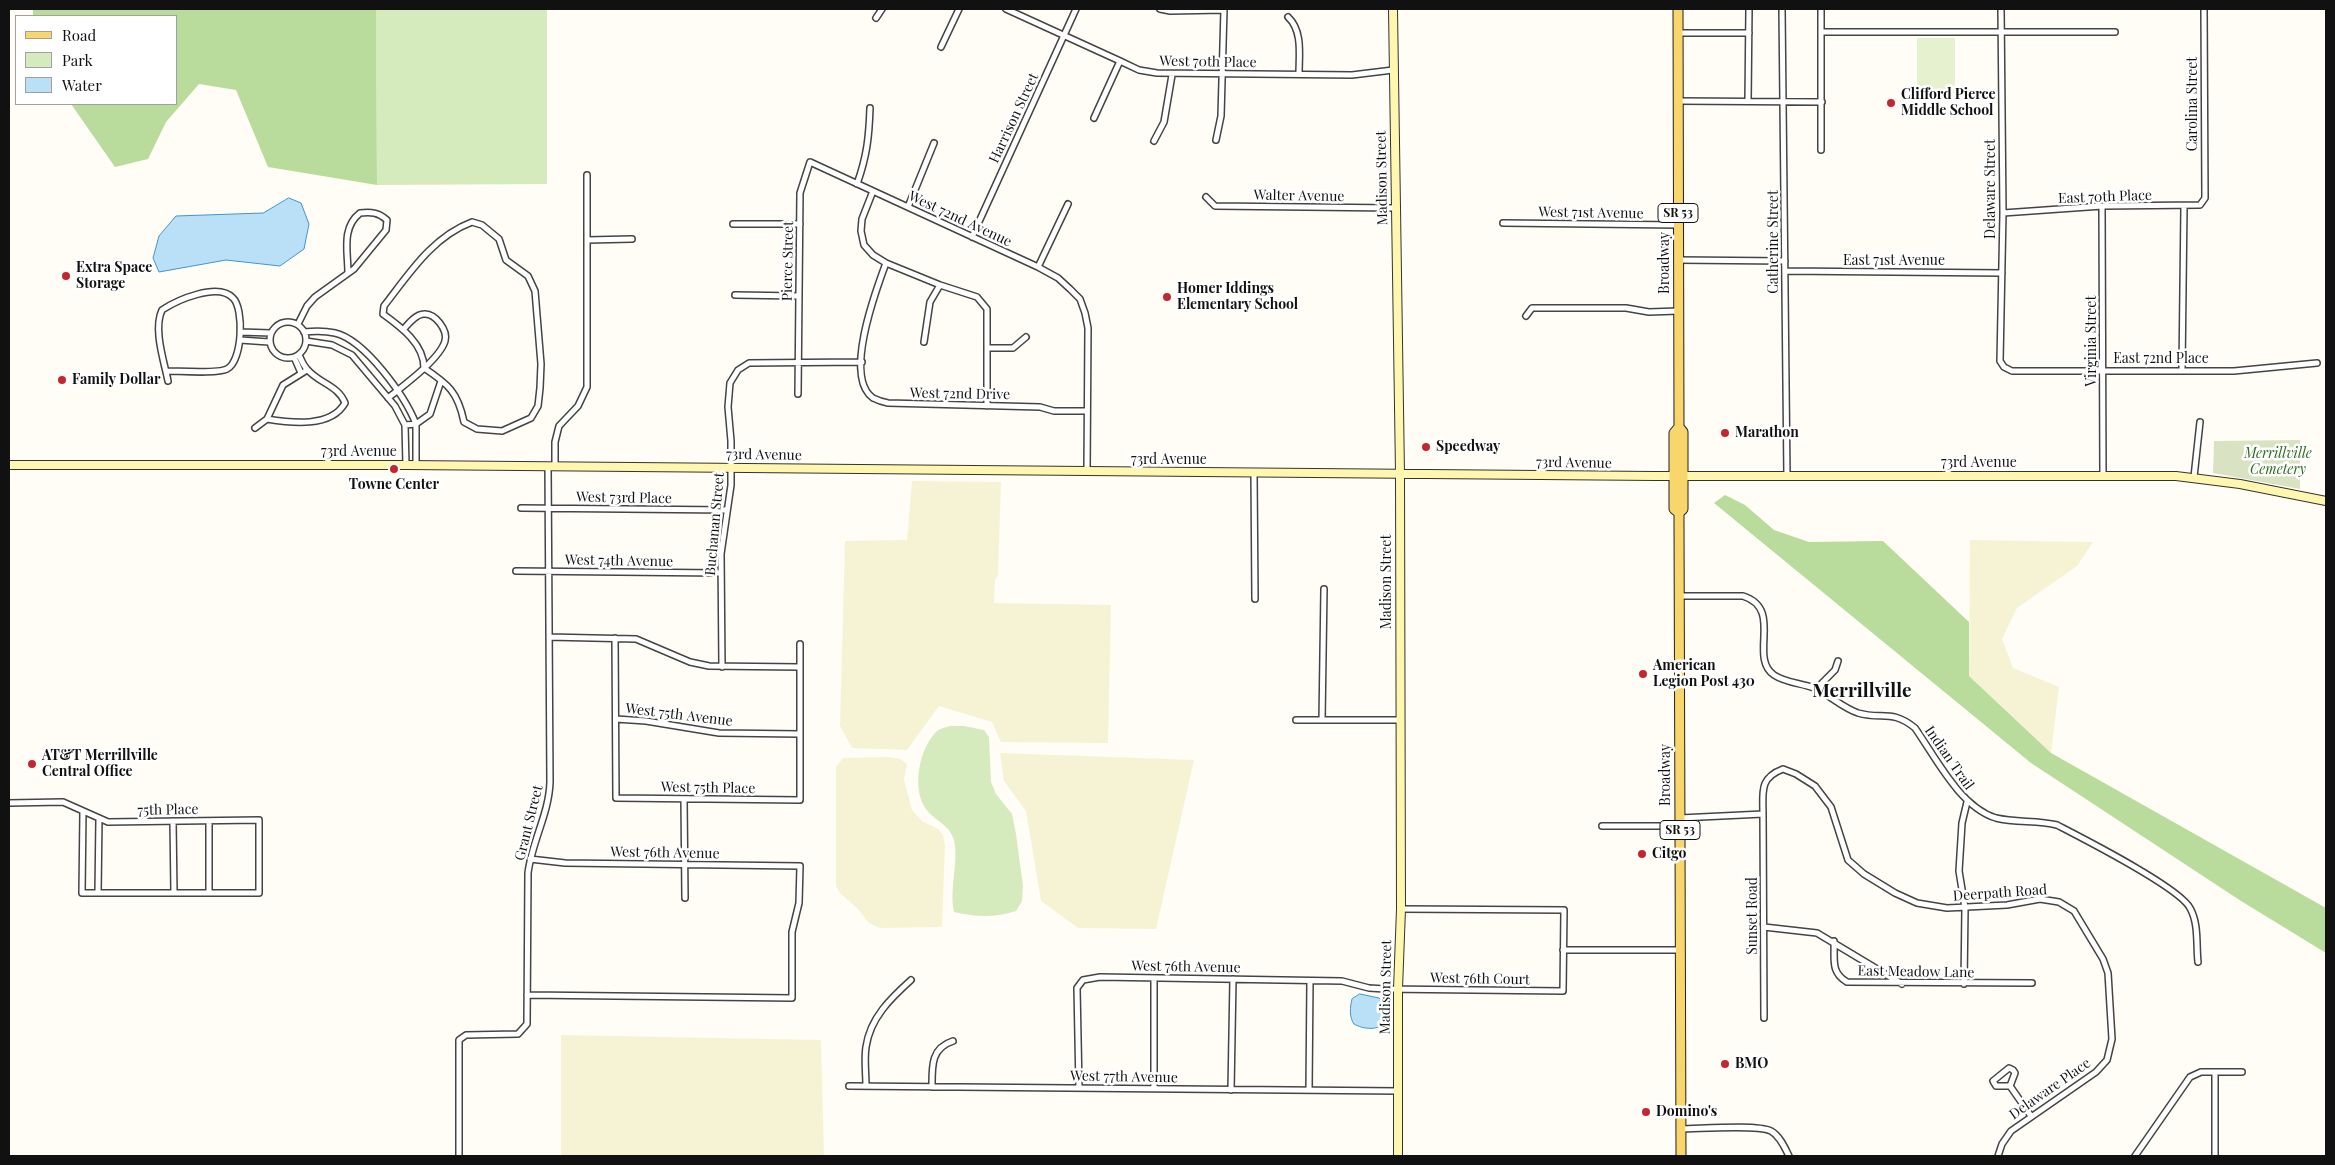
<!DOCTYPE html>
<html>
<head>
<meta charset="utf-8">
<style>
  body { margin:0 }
  #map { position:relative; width:2335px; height:1165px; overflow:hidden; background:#fffdf5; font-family:"Playfair Display",serif }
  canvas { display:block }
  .frame { position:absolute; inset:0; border:10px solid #111; pointer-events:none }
  .legend { position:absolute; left:15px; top:15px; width:162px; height:90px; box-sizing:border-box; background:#fff; border:1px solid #a0a0a0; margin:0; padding:6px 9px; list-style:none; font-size:15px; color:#111 }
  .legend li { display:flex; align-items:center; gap:10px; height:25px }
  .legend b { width:25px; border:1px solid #a0a0a0 }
</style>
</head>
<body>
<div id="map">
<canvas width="2335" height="1165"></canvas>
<div class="frame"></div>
<ul class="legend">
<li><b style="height:6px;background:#f9d66b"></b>Road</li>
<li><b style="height:14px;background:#d5ebbd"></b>Park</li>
<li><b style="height:14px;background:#b9e0f7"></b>Water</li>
</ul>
</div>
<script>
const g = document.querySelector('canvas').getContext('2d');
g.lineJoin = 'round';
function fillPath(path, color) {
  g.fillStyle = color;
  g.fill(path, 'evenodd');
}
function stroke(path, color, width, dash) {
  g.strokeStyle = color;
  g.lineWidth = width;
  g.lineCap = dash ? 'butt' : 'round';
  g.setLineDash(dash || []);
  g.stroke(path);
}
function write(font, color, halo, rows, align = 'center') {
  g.font = font + ' "Playfair Display",serif';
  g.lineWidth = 5;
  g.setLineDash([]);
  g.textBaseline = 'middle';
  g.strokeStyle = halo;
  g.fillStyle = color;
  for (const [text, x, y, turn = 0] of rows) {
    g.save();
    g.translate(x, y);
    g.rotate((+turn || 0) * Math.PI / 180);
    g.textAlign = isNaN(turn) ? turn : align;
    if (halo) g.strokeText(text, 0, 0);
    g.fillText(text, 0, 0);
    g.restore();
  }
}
const farmland = new Path2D(`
  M912,481L1001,482L998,575L995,580L994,603L1111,605L1108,743L1001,742L992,722L939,706L907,750L852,748L840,726L845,541L907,540Z
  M1970,540L2093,542L2077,566L2017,608L2002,639L2013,668L2059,687L2051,753L1969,676Z
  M1000,753L1194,760L1156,929L1078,928L1041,901L1026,811L1004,781Z
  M888,757L900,759L907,764L904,779L912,810L922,821L938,829L943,835L945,845L942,927L880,928L869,923L858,909L840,893L836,886V767L843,758Z
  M561,1035L821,1040L824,1156H561Z`);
const green = new Path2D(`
  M376,9H547V184L377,185Z
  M951,726H964L984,730L989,737L991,782L996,794L1012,814L1016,834L1023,886L1022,901L1016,911C995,918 976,917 954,912C949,888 959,861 954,840C949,823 932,820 924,806C912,785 920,747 937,731C941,728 947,727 951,726Z`);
const forest = new Path2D(`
  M33,9H376L377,185L268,167L236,90L199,84L166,122L148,159L115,167L71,104H176V16H33Z
  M1725,495L1745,505L1774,530L1809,542L1883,541L1969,622V676L2051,753L2326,908V953L2241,901L2031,763L1714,503Z`);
const cemetery = new Path2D(`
  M2300,440V489L2213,473L2214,441Z`);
const pitch = new Path2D(`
  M1917,38H1955V93L1917,92Z`);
const water = new Path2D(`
  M289,198L301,203L309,224L304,249L280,266L226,260L159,272L153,258L159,236L176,216L263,213Z
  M1360,994L1379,998L1385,1003C1386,1008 1387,1015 1385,1020C1381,1032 1362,1029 1354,1024C1349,1017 1350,1007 1352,999Z`);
const street = new Path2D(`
  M1006,9L1120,61L1139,70L1157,73L1352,75L1393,70
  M1160,9L1170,11L1224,10
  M1782,9L1787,476
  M2001,9L2003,213L2000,361L2004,367L2012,371H2234L2317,363
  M1288,17C1303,31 1299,55 1299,74
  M876,18L882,9
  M1822,32H2115
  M1678,33H1749
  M941,47L959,9
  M1678,101L1822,102
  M1748,101L1749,9
  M1094,118L1120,61
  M1216,140L1221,116L1224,9
  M1154,141L1164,122L1172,75
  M1821,150V9
  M857,184C867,156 869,137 870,108
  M873,191L862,219L861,231L864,245L873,255L886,263L940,285L977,297L987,309V406
  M1206,197L1215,206L1395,208
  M2102,206L2103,475
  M908,207L934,143
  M2003,213L2102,206L2200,205L2205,198L2204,9
  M472,222L482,225L499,239L506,260L528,276L535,291L541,364L540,388L538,406L531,418L502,431L477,429L464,422C458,392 448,384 424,368C424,344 401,327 383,314L384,306C409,274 432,237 472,222Z
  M1503,223L1678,225
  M733,224H800
  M972,237L1076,9
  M587,240L632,239
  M1678,260L1785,261
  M886,263C876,290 843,377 873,398C877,400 883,402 888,403L1040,407L1054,411H1086
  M1038,267L1068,204
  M1785,271L2002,273
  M735,295L799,296
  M1526,316L1532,308H1626L1649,312L1678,311
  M270 340a18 18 0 1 1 36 0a18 18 0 1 1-36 0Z
  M298,324L307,306L315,297L354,269L386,230L387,220C378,212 371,212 360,213C341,228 348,252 348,273
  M240,332L271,333
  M304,332C314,331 326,331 335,333C365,340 405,396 416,424V465
  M240,340L269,342
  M306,341L332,345L352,355L395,406L405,425L406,465
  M924,342L930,302L940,285
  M988,348H1013L1026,337
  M294,357L301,373
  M2182,370L2184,206
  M166,371C179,371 218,374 227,369C243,361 244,308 233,298C218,282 177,300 162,310C153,329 164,361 168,381
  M798,394L800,193L810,162L1038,267L1058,278L1070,289L1080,299L1085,313L1088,328L1087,471
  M388,398C403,386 440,359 445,341C448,330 435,313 424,314C416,314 408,324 403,330
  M267,419C291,423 331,428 345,403C338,385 318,383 307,369C303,365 301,359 299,355
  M405,425L416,424L430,414L441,381
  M255,428L267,419L283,385L307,370
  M555,466V442L559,426L578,406L587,387V175
  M1254,473L1255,599
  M2194,477L2200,422
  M521,508L727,510
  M516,571L721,573
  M1679,596H1743C1784,609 1748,657 1774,675C1786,683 1801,683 1814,688C1830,695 1841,707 1858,713C1882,720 1892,709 1915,728C1936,758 1960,807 1996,818C2016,823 2037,820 2057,825C2082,838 2179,887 2190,908C2199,924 2196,944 2198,962
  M549,637L636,639L690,662L709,666L799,667
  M615,638L616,798L800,800V644
  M722,667L721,554L731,485V441L728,407L730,383L738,370L749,363L862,362
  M1816,689L1835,670L1838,661
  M616,719L646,721L719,733L799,734
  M1296,720H1400
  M1322,720L1324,589
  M684,799L685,898
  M9,803L63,802L108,822L259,820V893H82L83,811
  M1763,814L1764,1018
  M1680,818L1763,814C1763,792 1759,778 1783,769L1796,774L1815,786L1831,807L1848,860L1864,874L1895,893L1917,903L1947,908L2007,905L2040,899L2059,902L2074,911L2103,959L2108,973L2112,1039L2107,1060L2096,1072L2011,1131L2002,1144L1998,1156
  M173,821L174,893
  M209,821V893
  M1602,826H1680
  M98,893L99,818
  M1764,927L1817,933L1902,984
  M1834,941C1835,959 1830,972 1847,982L2032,983
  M1563,950H1680
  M1154,978V1089
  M1964,984L1965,908L1959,871L1962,823L1967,802
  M527,995L792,998V932L799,903L800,866L565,863L530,859
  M2215,1072V1156
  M849,1086L1398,1091
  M866,1086C866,1073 864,1059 866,1047C870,1018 891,998 911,980
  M2010,1086H1996L1993,1081L2009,1068L2013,1070L2015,1073L2010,1086L2031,1116
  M932,1087C932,1066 931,1048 953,1041
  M1079,1088L1077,988L1083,980L1100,977L1342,981L1369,988L1385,989L1563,991L1564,910L1401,909
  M1231,1090L1233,979
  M1309,1090L1310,981
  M1681,1129C1699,1129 1757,1124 1771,1131C1780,1136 1785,1148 1789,1156
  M459,1156V1040L466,1035L518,1034L527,1024L528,873C532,841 549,814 550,782L548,466
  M2135,1156L2190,1077L2201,1072H2242`);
const secondary = new Path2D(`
  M1393,9L1400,473L1401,909L1398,989V1156
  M9,465H406L1654,476H2176L2240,484L2326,501`);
const primary = new Path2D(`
  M1678,9L1679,427L1683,432V509L1679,513V523L1681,1156
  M1679,427L1674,433V509L1679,513`);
const markers = [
  [1891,103,5,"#c4262e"],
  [66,276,5,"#c4262e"],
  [1167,297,5,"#c4262e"],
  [62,380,5,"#c4262e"],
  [1725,433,5,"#c4262e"],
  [1426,447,5,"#c4262e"],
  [394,469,5,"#c4262e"],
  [1643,674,5,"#c4262e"],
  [32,764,5,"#c4262e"],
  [1642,854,5,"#c4262e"],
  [1725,1064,5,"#c4262e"],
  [1646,1112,5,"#c4262e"]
];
const shields = [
  [1678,213,40],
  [1680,830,40]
];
const shieldNames = [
  ["SR 53",1678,213],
  ["SR 53",1680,830]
];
const streetNames = [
  ["West 70th Place",1208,62,1],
  ["Carolina Street",2193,104,-90],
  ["Harrison Street",1014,118,-65],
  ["Madison Street",1382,178,-91],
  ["Delaware Street",1991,189,-90],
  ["Walter Avenue",1299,196,1],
  ["East 70th Place",2105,197,-2],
  ["West 71st Avenue",1591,213,1],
  ["West 72nd Avenue",960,219,25],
  ["Catherine Street",1774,242,-90],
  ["Pierce Street",788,261,-89],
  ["East 71st Avenue",1894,261],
  ["Broadway",1665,263,-90],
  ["Virginia Street",2092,341,-90],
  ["East 72nd Place",2161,359],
  ["West 72nd Drive",960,394,1],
  ["73rd Avenue",359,452],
  ["73rd Avenue",764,455,1],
  ["73rd Avenue",1169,460],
  ["73rd Avenue",1574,463,1],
  ["73rd Avenue",1979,463],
  ["West 73rd Place",624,498,1],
  ["Buchanan Street",715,524,-85],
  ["West 74th Avenue",619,561,1],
  ["Madison Street",1387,582,-90],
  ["West 75th Avenue",679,715,7],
  ["Indian Trail",1949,758,55],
  ["Broadway",1666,775,-90],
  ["West 75th Place",708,788,1],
  ["75th Place",168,810,-1],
  ["Grant Street",529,823,-76],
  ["West 76th Avenue",665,853,1],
  ["Deerpath Road",2000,893,-4],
  ["Sunset Road",1753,916,-90],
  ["West 76th Avenue",1186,967,1],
  ["East Meadow Lane",1916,972,1],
  ["West 76th Court",1480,979,1],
  ["Madison Street",1386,987,-89],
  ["West 77th Avenue",1124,1077,1],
  ["Delaware Place",2050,1089,-35]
];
const poiNames = [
  ["Clifford Pierce",1901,95],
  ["Middle School",1901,111],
  ["Extra Space",76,268],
  ["Storage",76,284],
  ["Homer Iddings",1177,289],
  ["Elementary School",1177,305],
  ["Family Dollar",72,380],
  ["Marathon",1735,433],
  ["Speedway",1436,447],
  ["Towne Center",394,485,"center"],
  ["American",1653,666],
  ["Legion Post 430",1653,682],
  ["AT&T Merrillville",42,756],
  ["Central Office",42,772],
  ["Citgo",1652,854],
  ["BMO",1735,1064],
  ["Domino's",1656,1112]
];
const parkNames = [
  ["Merrillville",2278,454],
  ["Cemetery",2278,470]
];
const districtNames = [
  ["Merrillville",1862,691]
];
fillPath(farmland, '#f6f3d4');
fillPath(green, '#d5ebbd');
fillPath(forest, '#b9dc9c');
fillPath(cemetery, '#d9e3c4');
fillPath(pitch, '#e6f2cf');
fillPath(water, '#b9e0f7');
stroke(water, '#3f96cf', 1);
stroke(street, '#444', 8);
stroke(secondary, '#333', 10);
stroke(primary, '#222', 11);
stroke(street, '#fff', 5);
stroke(secondary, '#fff6b0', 8);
stroke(primary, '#f9d66b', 9);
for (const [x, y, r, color] of markers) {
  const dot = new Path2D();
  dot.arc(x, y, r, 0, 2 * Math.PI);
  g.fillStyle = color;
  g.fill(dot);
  stroke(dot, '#fff', 2);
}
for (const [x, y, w] of shields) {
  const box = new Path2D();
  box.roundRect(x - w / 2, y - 9.5, w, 19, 4);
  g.fillStyle = '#fff';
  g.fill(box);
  stroke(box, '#111', 1);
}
write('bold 12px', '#111', null, shieldNames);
write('14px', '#111', '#fff', streetNames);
write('bold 14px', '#111', '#fff', poiNames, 'left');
write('italic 14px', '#2f6b1f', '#fff', parkNames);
write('bold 19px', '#111', '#fff', districtNames);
</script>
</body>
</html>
